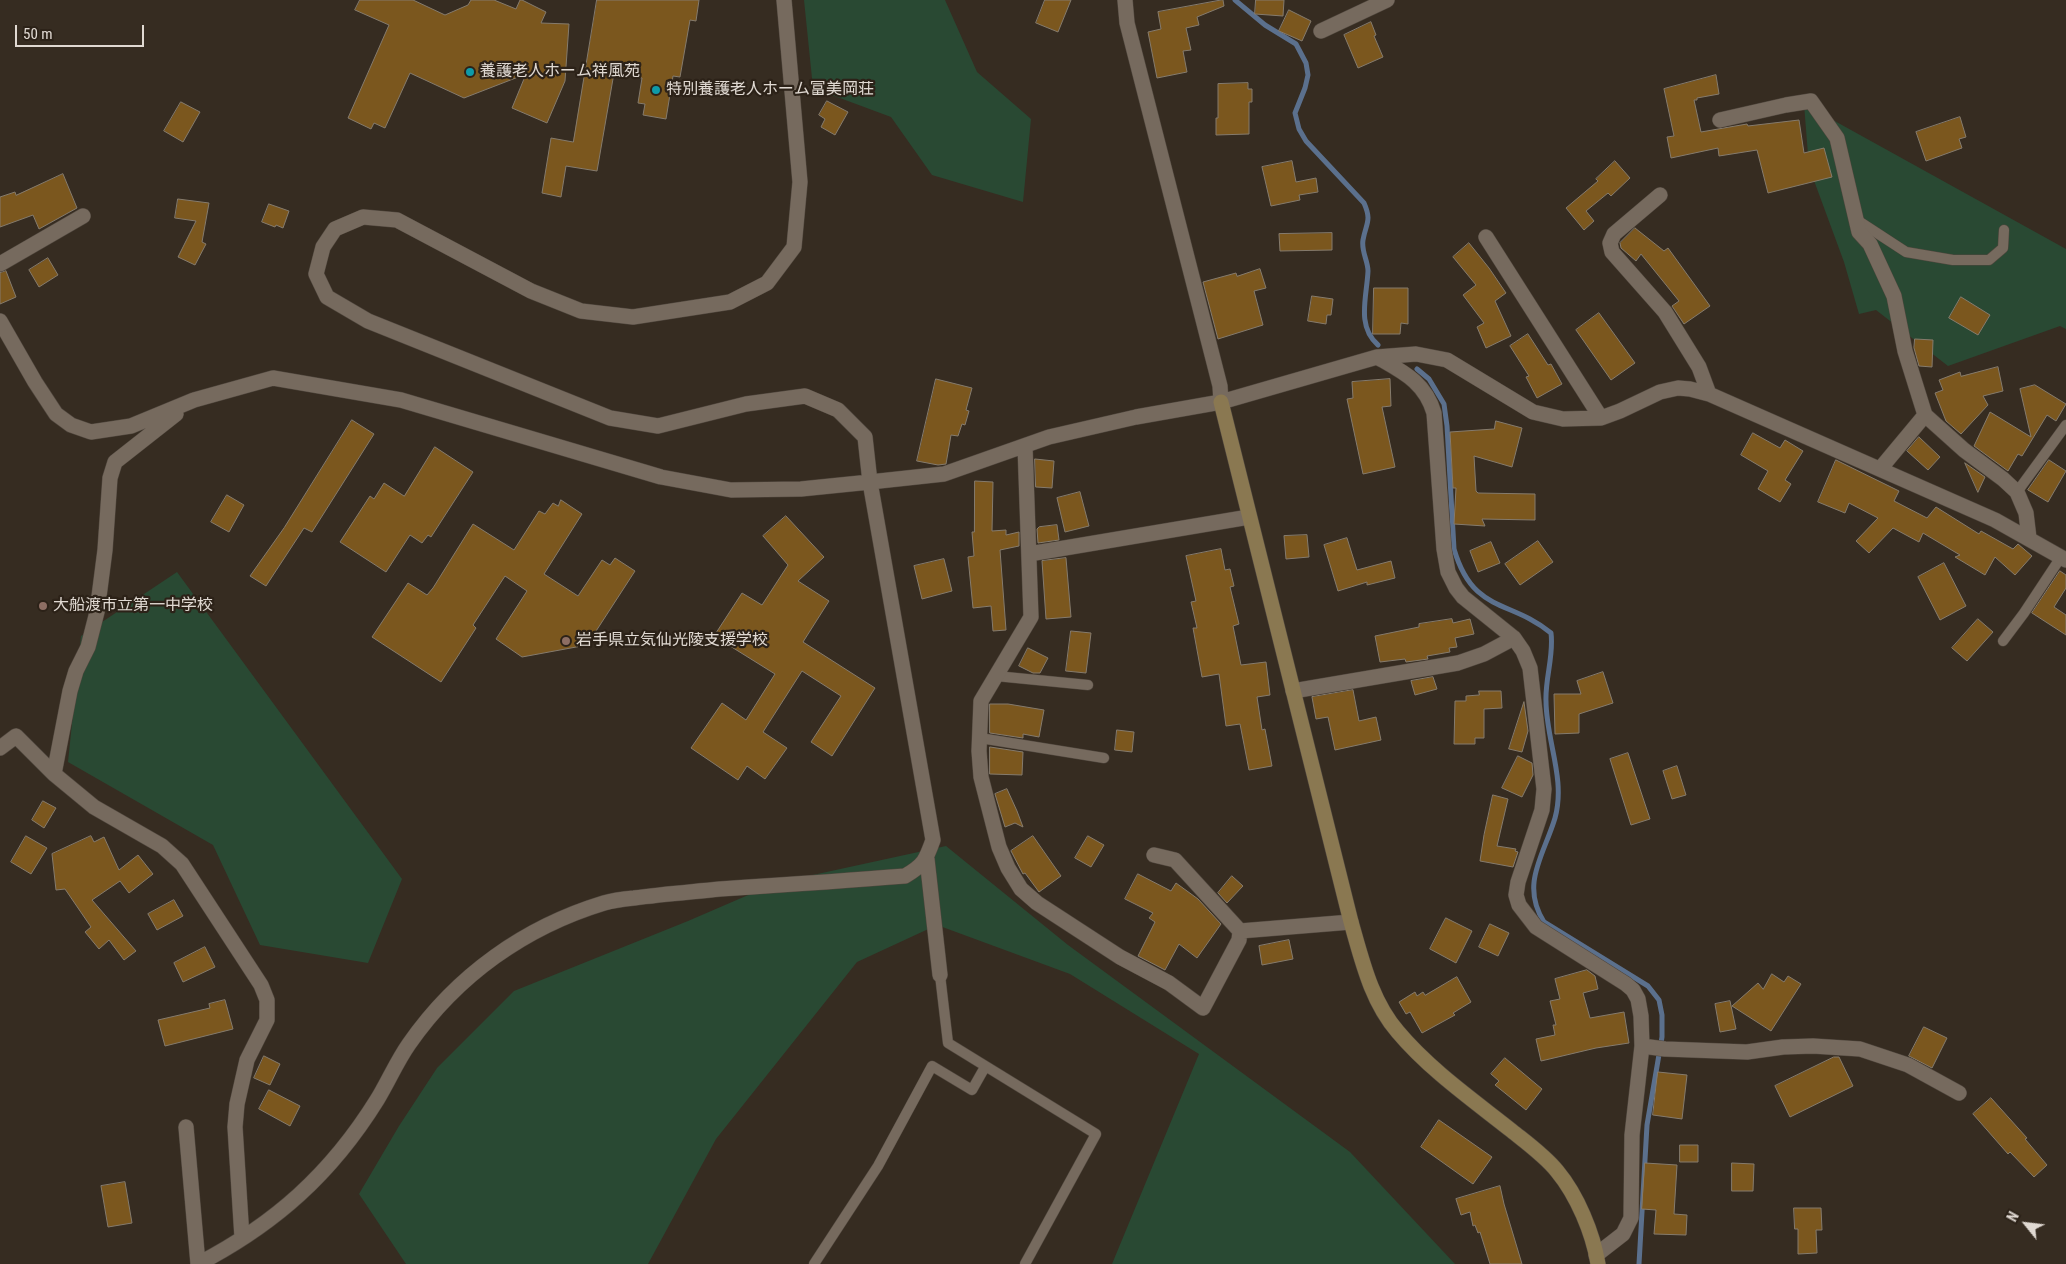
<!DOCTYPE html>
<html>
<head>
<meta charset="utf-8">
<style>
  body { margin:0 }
  #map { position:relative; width:2066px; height:1264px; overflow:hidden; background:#362c21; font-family:"Roboto Condensed",sans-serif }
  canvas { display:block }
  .north { position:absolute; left:2001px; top:1199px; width:50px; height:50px; -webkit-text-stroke:4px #2c2218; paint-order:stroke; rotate:299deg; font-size:14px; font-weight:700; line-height:20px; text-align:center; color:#e0d9d2 }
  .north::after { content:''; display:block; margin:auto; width:18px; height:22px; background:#e0d9d2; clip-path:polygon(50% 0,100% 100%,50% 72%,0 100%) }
  .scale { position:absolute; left:15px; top:25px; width:129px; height:22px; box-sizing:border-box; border:2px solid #e0d9d2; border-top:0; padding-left:6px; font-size:15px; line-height:18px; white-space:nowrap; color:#e0d9d2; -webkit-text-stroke:4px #2c2218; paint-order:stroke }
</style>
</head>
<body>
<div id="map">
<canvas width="2066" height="1264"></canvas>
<div class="north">N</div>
<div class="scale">50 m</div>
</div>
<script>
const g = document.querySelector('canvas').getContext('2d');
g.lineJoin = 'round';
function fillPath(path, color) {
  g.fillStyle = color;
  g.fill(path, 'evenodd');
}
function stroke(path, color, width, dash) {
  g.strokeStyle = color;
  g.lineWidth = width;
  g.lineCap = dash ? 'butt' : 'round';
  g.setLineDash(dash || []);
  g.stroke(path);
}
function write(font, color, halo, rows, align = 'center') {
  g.font = font + ' "Roboto Condensed","Noto Sans JP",sans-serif';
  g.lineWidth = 4.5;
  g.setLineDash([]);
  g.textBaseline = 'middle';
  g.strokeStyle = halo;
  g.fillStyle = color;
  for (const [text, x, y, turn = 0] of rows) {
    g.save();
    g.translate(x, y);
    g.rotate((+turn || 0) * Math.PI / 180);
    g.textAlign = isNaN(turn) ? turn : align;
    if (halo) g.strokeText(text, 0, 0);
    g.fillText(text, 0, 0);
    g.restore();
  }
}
const green = new Path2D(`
  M804,0H945L977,72L1031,119L1023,202L932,175L891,117L813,88Z
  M1804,104L2066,249V329L2060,326L1948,366L1876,310L1859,314L1844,262L1809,167Z
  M177,572L402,879L368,963L260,945L213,845L68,762L81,636Z
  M946,846L1068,945L1350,1152L1455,1264H1112L1199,1054L1070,974L937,925L857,962L716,1139L648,1264H406L359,1194L399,1126L437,1068L514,991L688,921L776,883Z`);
const stream = new Path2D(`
  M1235,0L1265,25L1296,44L1306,63L1308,75L1305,88L1295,113L1299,129L1306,141L1364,203C1372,221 1366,223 1363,240C1361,251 1368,261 1368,271C1367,296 1356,326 1378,345
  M1417,369L1429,379L1444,404L1447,426L1454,549C1473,614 1510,599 1551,633C1554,656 1545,678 1546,701C1546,740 1566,779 1555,818C1544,855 1520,884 1544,922L1648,986L1659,1000L1662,1015V1037L1647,1125L1639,1264`);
const building = new Path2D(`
  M360,0H413L445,15L468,5L471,0H494L516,9L520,0H522L546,12L541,23L569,24L565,81L547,123L512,108L526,74L464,98L410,73L385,128L374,123L371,129L348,118L389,25L355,10Z
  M597,0H699L696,21L690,20L680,77L673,76L666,119L643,115L645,104L638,103L642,78L614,73L597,171L566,166L561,197L542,193L551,138L573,142Z
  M1045,0H1071L1058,32L1036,23Z
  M1223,0L1224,6L1197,17L1199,25L1186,28L1191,50L1183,51L1187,72L1157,78L1148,32L1161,29L1158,12Z
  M1256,0H1284L1283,16L1255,14Z
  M1289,10L1311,21L1302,41L1279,31Z
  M1371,22L1376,35L1374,36L1383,57L1358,68L1344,35Z
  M1716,75L1719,94L1697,98V100H1694L1701,132L1747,124L1748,126L1799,120L1804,153L1824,148L1832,177L1768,193L1757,150L1719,156L1718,148L1671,158L1667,137L1674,136L1664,89Z
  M1248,83V89H1252V102H1249V134L1216,135V118H1218V84Z
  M827,101L848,112L835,135L821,127L825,119L819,115Z
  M181,102L200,112L183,142L164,131Z
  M1960,117L1966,137L1959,139L1962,148L1926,161L1916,132Z
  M1292,161L1296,182L1316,178L1318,192L1299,195L1300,200L1271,206L1262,167Z
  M1615,161L1630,178L1611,196L1608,193L1586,211L1594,221L1584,230L1566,208L1598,181L1596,179Z
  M63,174L77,208L39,229L33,215L0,227V197L15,192L16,195Z
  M178,199L209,203L202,242L206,244L195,265L178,257L196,221L175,218Z
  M269,204L289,211L283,228L276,225L275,227L262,222Z
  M1635,228L1664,251L1668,248L1710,306L1684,324L1672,306L1679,301L1641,254L1636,261L1621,248L1620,243Z
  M1332,233V250L1280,251L1279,234Z
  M1469,243L1489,268L1506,293L1495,301L1511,336L1486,348L1477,327L1484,323L1463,295L1476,285L1453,257Z
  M48,258L58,275L39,287L29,270Z
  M1260,269L1266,288L1254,291L1263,325L1218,339L1203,282L1236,273L1237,276Z
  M6,271L16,297L0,304V273Z
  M1374,288H1408V324L1401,323L1400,334H1373Z
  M1312,296L1333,299L1331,315H1327L1326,324L1308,321Z
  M1961,297L1990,315L1978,335L1949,318Z
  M1599,313L1635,363L1611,380L1576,330Z
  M1528,334L1548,365L1551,364L1562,384L1537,398L1526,377L1529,376L1510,346Z
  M1915,339L1933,340L1932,367L1919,366L1914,348Z
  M1998,367L2003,391L1983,396L1988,405L1961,434L1946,421L1935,393L1943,390L1939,380L1960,372L1961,376Z
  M936,379L972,388L966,410L969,411L965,425L962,424L958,436L951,435L946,464L938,465L917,461Z
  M1390,379L1391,406L1382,407L1395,467L1363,474L1347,399L1353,398L1352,382Z
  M2035,385L2066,404L2056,421L2047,415L2022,456L2018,454L2008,471L1974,446L1990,412L2031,437L2020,389Z
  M352,420L374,434L312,532L304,528L266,586L250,576L284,528Z
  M1496,421L1522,428L1512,467L1474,456L1476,491L1478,493L1535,494V520L1482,519L1485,526L1454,524L1456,488H1453L1450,432L1494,429Z
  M1753,433L1780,448L1785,440L1803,451L1785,480L1791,484L1780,502L1758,489L1768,471L1741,455Z
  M1919,437L1940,457L1928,470L1907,451Z
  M435,447L473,472L431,537L428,535L422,543L410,535L386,572L340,542L370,496L374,499L384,483L404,496Z
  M1035,459L1054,461L1052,488L1036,487Z
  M1836,460L1899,491L1894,501L1927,518L1936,507L1979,534L1981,531L2013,549L2018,544L2032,556L2015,575L1995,557L1985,575L1955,557L1960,555L1923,533L1919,542L1893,528L1869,553L1856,541L1878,518L1849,503L1845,513L1818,502Z
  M2049,460L2066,471L2048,502L2028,490Z
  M1965,463L1985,477L1978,492Z
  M975,481L993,482L992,531L1006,530V535L1019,532V546L1000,550L1006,630L993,631L991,606L973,608L968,557L974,556L972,532H974Z
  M1080,492L1089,526L1065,532L1057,498Z
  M227,495L244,505L229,532L211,522Z
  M561,500L582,514L544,574L578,596L602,560L610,565L615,558L635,571L587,645L522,657L496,639L527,591L505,576L473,625L476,628L441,682L372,637L408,583L427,595L433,588L473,524L514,550L539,511L545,514L553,503L558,506Z
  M786,516L824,557L798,581L829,601L803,642L875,688L832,756L811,742L841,696L802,671L763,732L787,748L765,779L747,766L738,780L691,748L722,703L746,720L775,674L714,636L742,593L762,605L788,565L763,536Z
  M1057,525L1059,540L1038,543L1037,529L1039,527Z
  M1307,535L1309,557L1286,559L1284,536Z
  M1347,538L1357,570L1391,561L1395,578L1367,585V582L1338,591L1324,545Z
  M1538,541L1553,562L1520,585L1505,564Z
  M1491,542L1500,563L1478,572L1470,551Z
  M1221,549L1225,570L1230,569L1234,586L1230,587L1239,624L1233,626L1241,665L1266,662L1270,695L1257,697L1262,730L1265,729L1272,766L1249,770L1240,724L1226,726L1219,674L1202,677L1193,628H1197L1191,602L1196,601L1186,556Z
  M1066,558L1071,617L1046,619L1042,561Z
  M944,559L952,591L922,599L914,566Z
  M1944,563L1966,606L1940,620L1918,577Z
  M2060,571L2066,575V588L2054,607L2066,615V635L2032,613Z
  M1452,619L1453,623L1470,619L1474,634L1455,638L1457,647L1449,648L1450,652L1427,656L1428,659L1406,662L1405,659L1380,662L1375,636L1419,627V624Z
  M1978,619L1993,632L1967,661L1952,648Z
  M1071,631L1091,633L1086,673L1066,671Z
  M1028,648L1048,658L1040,673H1033L1019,666Z
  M1603,672L1613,703L1579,714V733L1555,734L1554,694H1581L1577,681Z
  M1433,677L1437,689L1415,695L1411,681Z
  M1353,690L1359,721L1376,717L1381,740L1335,750L1328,717L1316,719L1312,697Z
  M1479,691H1501L1502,708L1484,709V738H1475V744H1454L1455,701H1466V696L1479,695Z
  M1524,702L1528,731L1522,752L1509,749Z
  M990,704H1008L1044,710L1039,737L1023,734V738L990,733Z
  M1117,730L1134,732L1132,752L1115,750Z
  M990,747L1023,752L1022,775L990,774Z
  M1628,753L1650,819L1631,825L1610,759Z
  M1518,756L1532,763L1533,775L1522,797L1502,788Z
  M1677,766L1686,795L1672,799L1663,771Z
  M1007,789L1017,811L1023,827L1015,823L1005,827L995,794Z
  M1493,795L1508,799L1497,846L1516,849L1515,851L1518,852L1513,867L1480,861L1484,835Z
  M43,801L56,808L44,828L32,820Z
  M26,836L47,848L31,874L11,862Z
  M91,836L94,842L104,837L119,870L138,855L153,874L129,893L120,881L92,900L136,951L124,960L109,940L99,949L85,932L91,927L65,889L56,890L52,854Z
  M1033,836L1061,876L1039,892L1025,873L1023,874L1011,851Z
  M1088,836L1104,845L1091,867L1075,858Z
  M1138,874L1171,891L1176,883L1198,899L1221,924L1197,958L1179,944L1165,970L1138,956L1155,922L1149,918L1153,913L1125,899Z
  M1232,876L1243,886L1227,903L1218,893Z
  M174,900L183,916L157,930L148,914Z
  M1446,918L1472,931L1456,963L1430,949Z
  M1490,924L1509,933L1498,956L1479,947Z
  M1289,940L1293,959L1262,965L1259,946Z
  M205,947L215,967L183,982L174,963Z
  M1587,970L1595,976L1598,989L1583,993L1590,1018L1624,1012L1629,1043L1596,1048L1541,1061L1536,1039L1555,1035L1553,1025H1556L1550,1001L1560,999L1555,979Z
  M1772,974L1784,982L1788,976L1801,984L1771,1031L1732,1006L1758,983L1763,989Z
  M1457,977L1471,1002L1453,1013L1455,1015L1422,1033L1410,1012L1406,1014L1399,1002L1415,992L1417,996L1423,992L1425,995Z
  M225,1000L233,1029L165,1046L158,1020L210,1008L209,1004Z
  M1730,1001L1736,1029L1720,1032L1715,1004Z
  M1924,1027L1947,1038L1932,1068L1909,1056Z
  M264,1056L280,1064L270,1085L254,1078Z
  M1834,1057H1839L1853,1086L1790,1117L1775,1086Z
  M1505,1058L1542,1089L1526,1110L1495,1085L1499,1081L1491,1074Z
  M1658,1072L1687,1075L1682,1119L1653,1115Z
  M269,1090L300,1106L290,1126L259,1109Z
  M1991,1098L2027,1138L2025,1139L2047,1165L2034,1177L2010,1152L2008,1154L1973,1114Z
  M1439,1120L1492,1157L1473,1184L1421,1147Z
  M1680,1145H1698V1162H1680Z
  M1645,1163L1677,1165L1674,1214L1687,1215L1686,1235L1654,1234L1656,1210L1642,1209Z
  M1732,1163L1754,1164L1753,1191H1732Z
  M125,1182L132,1223L108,1227L101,1186Z
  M1500,1186L1504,1204L1522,1264H1490L1480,1232L1478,1233L1475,1225L1473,1226L1470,1212L1461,1215L1456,1199Z
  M1794,1208H1821L1822,1230H1816L1817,1253L1798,1254V1229H1795Z`);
const lane = new Path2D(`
  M1857,220L1906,252L1953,260H1989L2003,248L2004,230
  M2017,492L2066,425
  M2003,641L2024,613L2061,557
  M996,676L1088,685
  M980,738L1104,758
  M940,975L948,1043L1096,1134L1025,1264
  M814,1264L878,1166L932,1066L972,1090L985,1067`);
const street = new Path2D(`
  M784,0L800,182L794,247L767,283L730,302L633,317L581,311L531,291L397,220L363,217L335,229L323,247L316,274L327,297L368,321L610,418L658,426L746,404L805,396L838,410L865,437L870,482L944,474L1049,437L1136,417L1221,402L1377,357L1416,354L1447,360L1533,412L1563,419L1601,418L1620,411L1660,392L1678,388L1690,389L1709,394
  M1125,0L1127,23L1220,386L1221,402
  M1321,31L1387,0
  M1720,120L1786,105L1811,101L1837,138L1859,232L1870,244L1894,296L1905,351L1925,415L1880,469
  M1660,195L1614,234L1610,243L1612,252L1665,312L1699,367L1709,394L1995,520L2066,560
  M1486,237L1601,418
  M0,264L83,216
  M0,321L35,382L56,414L71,425L91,432L131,426L194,400L273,378L401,400L661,477L731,490L801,489L870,482L933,840C926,860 924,865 905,876C843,881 782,885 720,889C691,892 663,894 634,898C624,899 614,900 604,903C525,927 457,975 409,1044C397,1061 388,1082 377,1100C331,1174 275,1224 198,1264
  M1377,357C1403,372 1425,382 1434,413L1444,549L1448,572L1456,588L1463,597L1514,638L1523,651L1530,668L1544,789L1542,810L1518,882L1516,895L1519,905L1536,927L1626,984L1633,990L1638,999L1641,1016L1642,1046L1632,1135L1631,1218L1623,1234L1596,1255
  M1925,415L1964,450L2003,479L2017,492L2026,513L2029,538
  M1025,446L1031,617L981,701L979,751L981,777L999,847L1008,868L1021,889L1037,903L1120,957L1169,983L1203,1008L1239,940L1240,931
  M1029,554L1249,517
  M1293,691L1458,663L1484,654L1514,638
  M0,748L16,736L54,774L70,691L76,671L88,647L97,612L105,550L110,478L115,462L176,414
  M54,774L94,807L162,846L182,864L261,985L267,1000V1020L247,1060L237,1104L235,1127L242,1238
  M1154,855L1175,860L1240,931L1351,922
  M927,859L940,975
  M1642,1046L1665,1049L1747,1052L1783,1047L1813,1046L1860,1049L1908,1065L1959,1093
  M186,1127L198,1264`);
const secondary = new Path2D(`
  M1221,402L1351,922C1362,960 1371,1001 1398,1032C1430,1070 1473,1100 1512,1131C1527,1143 1545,1156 1557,1171C1577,1195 1593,1233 1598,1264`);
const markers = [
  [470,72,5,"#0f9aa8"],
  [656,90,5,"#0f9aa8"],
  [43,606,5,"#8d6e63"],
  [566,641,5,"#8d6e63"]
];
const poiNames = [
  ["養護老人ホーム祥風苑",480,72],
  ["特別養護老人ホーム富美岡荘",666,90],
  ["大船渡市立第一中学校",53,606],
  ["岩手県立気仙光陵支援学校",576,641]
];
fillPath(green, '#294933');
stroke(stream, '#5b708d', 5);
fillPath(building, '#7b571e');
stroke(building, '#857b6d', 1);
stroke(lane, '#50473e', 11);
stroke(street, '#50473e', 16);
stroke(secondary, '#50473e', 16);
stroke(lane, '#766a5e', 10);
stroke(street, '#766a5e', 15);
stroke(secondary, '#8a7851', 15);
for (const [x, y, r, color] of markers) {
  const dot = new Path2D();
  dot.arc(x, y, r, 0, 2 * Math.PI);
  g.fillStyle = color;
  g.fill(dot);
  stroke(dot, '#2c2218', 2);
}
write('16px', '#e0d9d2', '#2c2218', poiNames, 'left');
</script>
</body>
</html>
